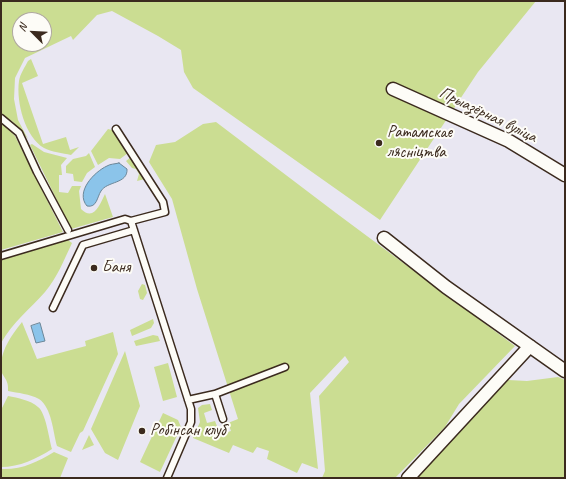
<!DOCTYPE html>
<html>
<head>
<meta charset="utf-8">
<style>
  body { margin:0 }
  #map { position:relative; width:566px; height:479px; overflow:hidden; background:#e9e7f2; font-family:Caveat,sans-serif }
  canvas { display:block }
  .frame { position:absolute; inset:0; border:2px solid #3b2a1e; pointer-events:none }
  .north { position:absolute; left:12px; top:12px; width:40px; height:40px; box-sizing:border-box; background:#fdfcf7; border:1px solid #afa8a0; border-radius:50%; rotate:294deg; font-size:11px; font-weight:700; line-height:16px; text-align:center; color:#3b2a1e }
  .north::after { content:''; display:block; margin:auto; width:14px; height:18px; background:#3b2a1e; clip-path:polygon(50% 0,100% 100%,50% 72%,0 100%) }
</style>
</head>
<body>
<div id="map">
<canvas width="566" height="479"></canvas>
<div class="frame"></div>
<div class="north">N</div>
</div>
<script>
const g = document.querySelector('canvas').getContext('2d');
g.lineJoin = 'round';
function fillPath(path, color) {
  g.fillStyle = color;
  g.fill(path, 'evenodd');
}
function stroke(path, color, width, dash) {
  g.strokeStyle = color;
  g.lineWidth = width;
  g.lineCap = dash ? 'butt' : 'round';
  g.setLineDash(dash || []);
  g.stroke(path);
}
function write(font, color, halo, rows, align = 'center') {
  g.font = font + ' Caveat,sans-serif';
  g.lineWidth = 4;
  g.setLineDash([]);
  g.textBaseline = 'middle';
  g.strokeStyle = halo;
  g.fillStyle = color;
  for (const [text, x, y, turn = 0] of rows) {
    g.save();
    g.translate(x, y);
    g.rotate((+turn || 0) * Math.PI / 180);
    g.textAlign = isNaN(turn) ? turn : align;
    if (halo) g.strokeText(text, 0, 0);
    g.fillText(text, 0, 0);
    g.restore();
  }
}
const green = new Path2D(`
  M1,1H536L478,72L380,220L193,88L184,72L181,50L158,36L112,11L97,15L73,40L71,36L25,58L15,78L14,99L18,120L28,139L13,122L1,114ZM20,20H44V44H20Z
  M31,59L38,76L22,83L43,144L66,137L70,150L79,147L71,155C63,153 51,152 44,148C25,137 16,102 19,81C20,74 25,67 28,61Z
  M216,122L336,213L515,346L459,404L445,427L395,478H322L325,471L319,396L349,362L345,356L310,393L318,469L302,463L297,473L267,459L269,451L257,447L253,453L233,445L229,453L193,438L200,422L198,408L202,405L210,404L212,410L204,413L207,423L215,421L220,434L231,431L228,423L238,419L197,289L172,199L149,162L156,145L175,142L203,124Z
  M1,123L6,126L15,136L63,232L1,250Z
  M108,129L112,130L115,132L128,153L120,159L109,158L98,165L91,151Z
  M32,144L44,152L67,158L61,165L62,175H59V192L68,193L72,186H81L79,191L81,209C94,222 100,204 105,194L113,217L71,229L30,145Z
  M89,153L95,167L87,173L82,182L74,181L73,174L66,173V166L73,159L86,156Z
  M131,157L145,179L137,181L139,174L136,169L132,168L126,161Z
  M68,240L72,243C64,260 57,278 45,292C30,309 13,322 1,343V260Z
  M142,284L145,285L147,293L143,300L140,299L138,291Z
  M153,319L154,323L151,328L132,336L130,330Z
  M22,322L37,359L86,346L85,341L113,332L118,354L83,431L80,433L71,452L57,446C53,432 52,408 39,399C30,394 18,393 8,391C9,379 3,378 1,370C0,351 11,336 22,322Z
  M153,335L158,336L160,341L136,346L134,341Z
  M125,351L140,406L118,460L105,453L91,429Z
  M168,363L177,397L163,401L154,367Z
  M558,377L565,380V478H416L478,409L508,380L527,381Z
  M8,396C18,398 30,400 38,407C46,413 49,439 52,449C36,459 20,467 1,467V410Z
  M163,413L178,420L181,427L160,472L140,462Z
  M89,435L94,445L82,450Z
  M54,452L68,458L60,478H2L1,469C22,470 37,462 54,452Z`);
const water = new Path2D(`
  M119,163L127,169C128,184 107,181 101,191C97,197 97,208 87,206C75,192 94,172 107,166C110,164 115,164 119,163Z
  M40,323L45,341L36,343L31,326Z`);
const lane = new Path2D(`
  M1,118L19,133L37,172L68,230
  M116,129L163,202L165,212L131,221
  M1,256L125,219L131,221L191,409V422L167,478
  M53,308L83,245L134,230
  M215,394L285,367
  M188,400L215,394L223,419`);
const street = new Path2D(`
  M393,89L509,141L565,175
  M384,238L446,287L565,371
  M408,478L530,346`);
const markers = [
  [379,143,4,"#3b2a1e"],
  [94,268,4,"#3b2a1e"],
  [142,431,4,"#3b2a1e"]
];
const streetNames = [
  ["Прыазёрная вуліца",488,115,26]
];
const poiNames = [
  ["Ратамскае",387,133],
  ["лясніцтва",387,153],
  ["Баня",102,268],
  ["Робінсан клуб",150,431]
];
fillPath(green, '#cbdd92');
fillPath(water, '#8bc4ea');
stroke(water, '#6b8698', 1);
stroke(lane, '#3b2a1e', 9);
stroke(street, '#3b2a1e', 15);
stroke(lane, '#fdfcf7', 6);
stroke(street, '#fdfcf7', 12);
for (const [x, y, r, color] of markers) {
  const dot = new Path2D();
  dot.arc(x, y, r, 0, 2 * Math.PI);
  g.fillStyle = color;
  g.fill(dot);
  stroke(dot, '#fdfcf7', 1.5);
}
write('17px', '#3b2a1e', '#fdfcf7', streetNames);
write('17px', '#3b2a1e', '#fdfcf7', poiNames, 'left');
</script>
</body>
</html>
